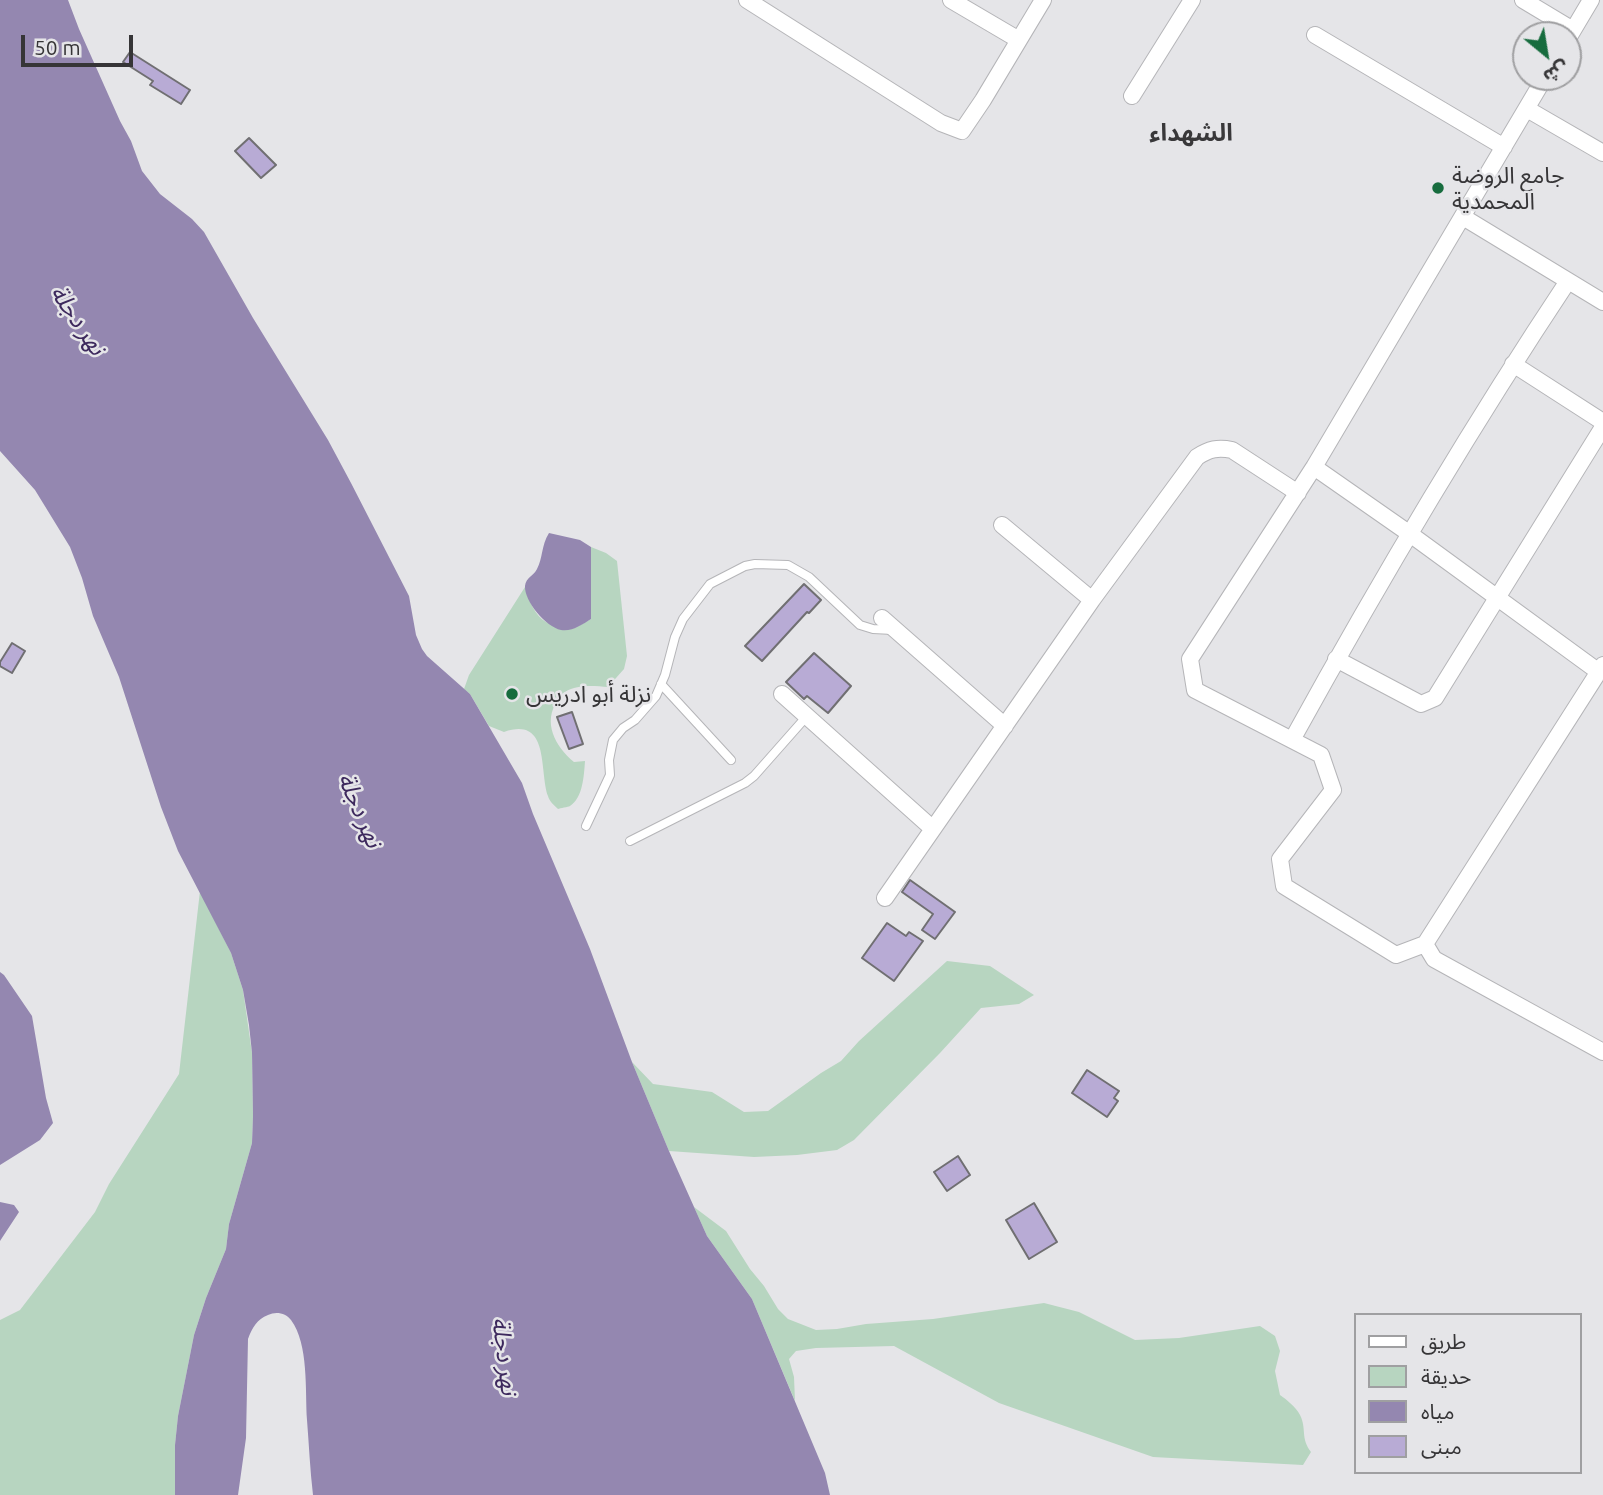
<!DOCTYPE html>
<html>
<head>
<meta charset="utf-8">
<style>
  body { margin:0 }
  #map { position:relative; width:1603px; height:1495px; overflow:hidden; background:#e5e5e8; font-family:Ubuntu,"Noto Sans Arabic",sans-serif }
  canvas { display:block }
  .legend { position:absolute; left:1354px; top:1313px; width:228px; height:161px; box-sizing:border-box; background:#e5e5e8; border:2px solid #9f9fa1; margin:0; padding:9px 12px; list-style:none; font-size:21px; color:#363537 }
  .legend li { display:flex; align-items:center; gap:14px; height:35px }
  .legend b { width:35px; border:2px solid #9f9fa1 }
  .north { position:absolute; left:1512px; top:21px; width:70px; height:70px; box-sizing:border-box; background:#e5e5e8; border:2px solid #9f9fa1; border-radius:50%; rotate:150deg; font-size:19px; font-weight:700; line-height:28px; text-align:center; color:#363537 }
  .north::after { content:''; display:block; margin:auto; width:24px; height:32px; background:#176c3e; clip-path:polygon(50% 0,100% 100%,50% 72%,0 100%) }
  .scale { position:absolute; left:21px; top:35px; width:112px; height:32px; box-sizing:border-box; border:4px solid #363537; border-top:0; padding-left:9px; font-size:21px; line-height:24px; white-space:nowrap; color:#363537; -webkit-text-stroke:5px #e5e5e8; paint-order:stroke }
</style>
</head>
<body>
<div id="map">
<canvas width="1603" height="1495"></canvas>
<ul class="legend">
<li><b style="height:9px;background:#fff"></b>طريق</li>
<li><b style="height:19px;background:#b7d5c0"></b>حديقة</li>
<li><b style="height:19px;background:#9487b0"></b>مياه</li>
<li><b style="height:19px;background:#b8abd5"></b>مبنى</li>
</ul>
<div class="north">ش</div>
<div class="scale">50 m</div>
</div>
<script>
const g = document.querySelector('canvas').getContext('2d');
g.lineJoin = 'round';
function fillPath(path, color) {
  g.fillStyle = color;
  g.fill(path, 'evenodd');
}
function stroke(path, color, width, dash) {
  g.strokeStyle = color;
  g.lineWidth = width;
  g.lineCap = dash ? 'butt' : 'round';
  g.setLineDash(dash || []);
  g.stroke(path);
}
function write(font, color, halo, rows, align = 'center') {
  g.font = font + ' Ubuntu,"Noto Sans Arabic",sans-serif';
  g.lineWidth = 5;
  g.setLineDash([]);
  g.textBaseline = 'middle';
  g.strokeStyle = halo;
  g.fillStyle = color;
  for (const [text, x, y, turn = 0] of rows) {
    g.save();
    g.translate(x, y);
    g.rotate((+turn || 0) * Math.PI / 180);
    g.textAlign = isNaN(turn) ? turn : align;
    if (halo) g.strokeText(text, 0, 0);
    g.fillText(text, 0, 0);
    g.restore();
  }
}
const green = new Path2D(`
  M591,547L606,553L617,561L627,656L624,669L608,687C594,686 578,684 565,692C563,693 559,698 558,700C542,722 555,746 574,762L585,761C584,775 583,798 570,806C568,807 560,808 558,809C554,805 549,801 548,796C539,770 550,716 504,732L489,726L470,694L464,689L469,675L525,587C528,599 535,616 546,622C553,626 567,626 575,628L591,619Z
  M200,891L231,953L243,990L252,1053L253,1116L252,1143L229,1224L226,1249L206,1298L194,1335L178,1416L175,1445V1495H0V1320L20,1310L95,1212L109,1184L179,1074Z
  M947,961L990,966L1034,995L1019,1004L981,1008L940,1053L854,1140L837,1150L797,1155L754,1157L669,1151L632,1062L653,1084L712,1092L744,1112L768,1111L821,1073L841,1061L859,1041Z
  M694,1207L726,1231L750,1269L764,1286L778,1309L788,1319L816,1330L837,1329L866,1324L933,1319L1044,1303L1079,1312L1135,1340L1179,1338L1260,1326L1275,1336L1280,1351L1275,1371L1280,1395C1287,1400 1296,1407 1300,1415C1307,1429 1300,1438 1311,1452L1303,1465L1153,1457L999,1403L894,1346L816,1348L796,1351L789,1359L794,1377L795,1401L752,1299L707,1236Z`);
const water = new Path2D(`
  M0,0H68L79,29L120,121L131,141L142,171L160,194L192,219L204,232L253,318L328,440L351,483L409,596L416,635L422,649L427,656L470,694L522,783L533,814L590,949L632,1062L669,1151L707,1236L752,1299L825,1473L830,1495H313C310,1470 309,1445 307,1420C305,1391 309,1344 291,1320C286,1313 276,1311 268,1315C257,1319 252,1328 248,1339L246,1438L238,1495H175V1445L178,1416L194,1335L206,1298L226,1249L229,1224L252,1143L253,1116L252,1053L249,1025L243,990L231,953L178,851L161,807L119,677L93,616L82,578L70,547L35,490L0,451Z
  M549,533L580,540L591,547V619C583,624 572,632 561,630C546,627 524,601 525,586C526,577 534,576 537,569C543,558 541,546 549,533Z
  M0,972L4,975L32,1016L46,1098L53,1123L40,1140L0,1165Z
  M0,1202L14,1205L19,1212L0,1241Z`);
const building = new Path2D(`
  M130,52L190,90L181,104L150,85L153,81L123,62Z
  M249,138L276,165L261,178L235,151Z
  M804,584L821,600L809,613L807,612L762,661L745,646Z
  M12,643L25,651L12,673L0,666V662Z
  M814,653L851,686L828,713L807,696L804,699L786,682Z
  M572,712L583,744L569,749L557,717Z
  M910,880L955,912L935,939L922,930L933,914L902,892Z
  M887,923L906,936L909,932L923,941L894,981L862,958Z
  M1087,1070L1119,1091L1114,1098L1118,1101L1107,1117L1072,1093Z
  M958,1156L970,1175L947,1191L934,1172Z
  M1034,1203L1057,1242L1029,1259L1006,1220Z`);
const service = new Path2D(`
  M661,684L731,760
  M586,826L610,775L609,760L613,740L623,728L635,720L656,696L665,675L675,637L683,619L710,584L745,566L755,564L788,565L809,577L860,625L873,629L893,630
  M630,841L745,783L754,776L807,716`);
const minor = new Path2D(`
  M747,0L941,123L962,131L983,100L1043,0
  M951,0L1019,40
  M1523,0L1573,30
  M1315,35L1504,147
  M1569,37L1591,0
  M1132,96L1192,0
  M1527,109L1603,153
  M1463,217L1603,302
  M1513,364L1603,422
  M1314,467L1410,534L1599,672
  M1002,525L1092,600
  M882,618L1005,726
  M1336,659L1421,704L1435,698L1603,427
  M1603,665L1425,944L1434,959L1603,1052
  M782,694L933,829
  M1292,740C1378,584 1469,430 1568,281
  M885,898L1092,600L1197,457C1209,449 1218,447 1232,450L1298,493
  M1425,944L1396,955L1284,886L1280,859L1333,790L1321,755L1195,690L1190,659L1314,467L1545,77`);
const markers = [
  [1438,188,7,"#176c3e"],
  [512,694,7,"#176c3e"]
];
const poiNames = [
  ["جامع الروضة",1452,175],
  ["المحمدية",1452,201],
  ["نزلة أبو ادريس",526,694]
];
const neighbourhoodNames = [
  ["الشهداء",1191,133]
];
const waterNames = [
  ["نهر دجلة",78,320,56],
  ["نهر دجلة",360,810,67],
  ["نهر دجلة",505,1356,83]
];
fillPath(green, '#b7d5c0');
fillPath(water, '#9487b0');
fillPath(building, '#b8abd5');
stroke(building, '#706f72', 2);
stroke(service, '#b5b5b8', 10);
stroke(minor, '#b5b5b8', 18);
stroke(service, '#fff', 8);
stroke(minor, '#fff', 16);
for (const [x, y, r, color] of markers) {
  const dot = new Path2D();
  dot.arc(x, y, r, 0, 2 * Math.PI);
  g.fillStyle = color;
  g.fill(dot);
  stroke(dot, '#e5e5e8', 2.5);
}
write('23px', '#363537', '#e5e5e8', poiNames, 'left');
write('bold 24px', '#39383a', '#e5e5e8', neighbourhoodNames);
write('italic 24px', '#3d295d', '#e5e5e8', waterNames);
</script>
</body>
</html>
